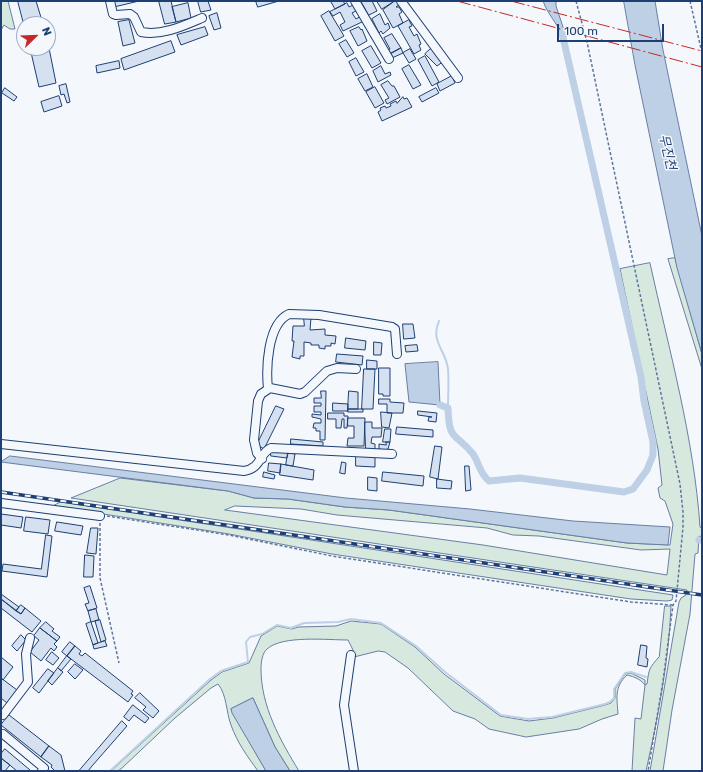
<!DOCTYPE html>
<html>
<head>
<meta charset="utf-8">
<style>
  body { margin:0 }
  #map { position:relative; width:703px; height:772px; overflow:hidden; background:#f4f7fb; font-family:Rubik,sans-serif }
  canvas { display:block }
  .frame { position:absolute; inset:0; border:2px solid #1d3f73; pointer-events:none }
  .north { position:absolute; left:16px; top:16px; width:40px; height:40px; box-sizing:border-box; background:#f4f7fb; border:1px solid #9eadc5; border-radius:50%; rotate:67deg; font-size:11px; font-weight:700; line-height:16px; text-align:center; color:#1d3f73 }
  .north::after { content:''; display:block; margin:auto; width:14px; height:18px; background:#c62828; clip-path:polygon(50% 0,100% 100%,50% 72%,0 100%) }
  .scale { position:absolute; left:557px; top:24px; width:107px; height:18px; box-sizing:border-box; border:2px solid #1d3f73; border-top:0; padding-left:5px; font-size:12px; line-height:14px; white-space:nowrap; color:#1d3f73; -webkit-text-stroke:3px #f4f7fb; paint-order:stroke }
</style>
</head>
<body>
<div id="map">
<canvas width="703" height="772"></canvas>
<div class="frame"></div>
<div class="north">N</div>
<div class="scale">100 m</div>
</div>
<script>
const g = document.querySelector('canvas').getContext('2d');
g.lineJoin = 'round';
function fillPath(path, color) {
  g.fillStyle = color;
  g.fill(path, 'evenodd');
}
function stroke(path, color, width, dash) {
  g.strokeStyle = color;
  g.lineWidth = width;
  g.lineCap = dash ? 'butt' : 'round';
  g.setLineDash(dash || []);
  g.stroke(path);
}
function write(font, color, halo, rows, align = 'center') {
  g.font = font + ' Rubik,"Noto Sans KR",sans-serif';
  g.lineWidth = 3;
  g.setLineDash([]);
  g.textBaseline = 'middle';
  g.strokeStyle = halo;
  g.fillStyle = color;
  for (const [text, x, y, turn = 0] of rows) {
    g.save();
    g.translate(x, y);
    g.rotate((+turn || 0) * Math.PI / 180);
    g.textAlign = isNaN(turn) ? turn : align;
    if (halo) g.strokeText(text, 0, 0);
    g.fillText(text, 0, 0);
    g.restore();
  }
}
const green = new Path2D(`
  M1,1H8L15,29H10L4,25L1,30Z
  M675,258L702,354V369L668,259Z
  M650,263C669,350 694,438 700,527L702,528V537L699,536L698,553L695,554L690,614L672,710L663,771H650L679,602L681,598L686,595L687,590L71,498L120,478L228,491L254,498L288,499L345,507L389,510L627,543L670,545L673,524L665,501L660,498L658,488L662,485L658,449L620,269ZM235,506L301,509L337,515L487,528L513,535L539,536L641,550L670,549L667,575L483,545L225,510Z
  M61,502L673,595L672,600L667,601L631,599L332,554L229,534L53,506Z
  M665,606H671C669,661 658,717 646,771H632L635,718L641,719L645,685C640,679 635,677 627,675C614,687 617,698 618,714L602,719L579,729L526,737L489,729L475,719L453,711L408,668L385,652L378,651L354,657L353,650L348,640C328,640 282,635 267,649C262,653 261,663 261,669C261,706 280,740 299,771H290L275,747L253,698L231,709L266,771H258C247,756 237,742 231,725C226,712 227,695 218,684L211,688L175,718L122,768L118,771H111L211,680L222,672L249,663L261,636L277,626L292,629L298,627L336,626L351,621L381,624L415,647L444,674L500,716L529,721L553,718L605,705L611,703L615,698V689L625,674L631,673L645,680V685L647,684C649,669 649,668 659,657Z`);
const water = new Path2D(`
  M543,1H556V6L566,36L565,41C560,36 560,30 556,24C551,16 546,10 543,1Z
  M624,1H655L663,50L702,236V354L677,268L635,65Z
  M438,362L440,405L409,402L405,364Z
  M10,456L346,498L470,509L573,521L670,527L668,545L627,543L389,510L345,507L288,499L254,498L228,491L1,462Z
  M253,698L275,747L290,771H266L232,713L231,709Z`);
const stream = new Path2D(`
  M439,321C430,342 446,350 448,369C449,382 448,395 448,408
  M110,771L210,679L221,671L248,662L246,642L250,637L262,634L277,625L291,628L304,623L338,622L351,619L381,623L416,646L445,672L501,715L528,719L552,717L605,704L610,702L614,698V689L625,673L631,672L646,677`);
const canal = new Path2D(`
  M440,405L448,408C449,442 455,432 473,454C480,464 478,471 489,481L520,478L624,492L633,489L647,470L653,455V442L644,401L641,377L562,33
  M699,540H702`);
const building = new Path2D(`
  M18,1H36L43,24H24Z
  M113,1H139L114,7Z
  M159,1H171L176,22L165,24Z
  M198,1H208L211,10L201,12Z
  M256,1H279L258,7Z
  M343,1L345,4L335,9L331,2Z
  M361,1H372L377,11L369,15Z
  M377,1H393V2L382,9Z
  M395,1H398L400,4L396,7H399L402,12L399,14L403,23L393,28L383,10Z
  M188,3L191,18L176,22L172,7Z
  M347,3L349,7L355,4L358,10L352,13L356,19L361,16L364,21L343,31L340,25L345,22L340,12L333,16L330,12Z
  M329,11L344,36L335,41L321,16Z
  M217,13L221,28L214,30L209,16Z
  M380,14L385,25L388,23L390,28L383,34L381,31L379,33L372,19Z
  M129,20L135,43L123,46L118,22Z
  M409,20L412,26L409,27L414,36L417,34L421,44L419,45L421,50L414,54L398,26Z
  M205,27L208,35L181,45L177,35Z
  M359,27L361,30L362,29L367,41L358,46L350,31Z
  M392,34L401,48L390,54L388,50L390,49L384,38Z
  M346,40L354,53L347,57L339,44Z
  M171,41L175,52L124,70L121,59Z
  M48,43L56,83L39,87L30,48H48Z
  M371,46L381,63L372,68L362,51Z
  M433,47L444,61L437,66L425,54Z
  M401,48L403,53L392,58L390,54Z
  M410,49L416,59L409,63L403,53Z
  M425,56L439,82L432,86L418,60Z
  M356,58L364,72L356,76L349,62Z
  M119,61L120,68L97,73L96,66Z
  M409,65L421,85L413,89L402,69Z
  M381,66L385,74L390,72L391,75L378,82L373,71Z
  M367,74L373,87L365,91L358,79Z
  M452,76L455,83L440,91L437,84Z
  M388,81L392,86H394L400,97L387,104L385,100L389,98L381,85Z
  M66,84L70,102L67,103L64,94L61,95L59,86Z
  M375,87L384,103L375,108L366,92Z
  M5,88L17,97L14,101L2,93Z
  M436,88L439,93L422,102L419,97Z
  M59,96L62,106L44,112L41,102Z
  M403,97L404,99L407,98L412,107L382,121L378,112L381,110L380,108L385,106L386,108L391,106L390,104L396,101L397,103Z
  M304,318H311L310,330L325,329V335L336,336L335,344L331,343V346H325V349L319,348V345H311V343L304,342V356H300V359L292,357L294,341H292L293,326H304Z
  M403,324H413L415,338L404,339Z
  M346,338L366,341L365,350L345,348Z
  M374,342L382,343L381,355H374Z
  M417,345L418,351L406,352L405,346Z
  M337,354L363,356L362,365L336,362Z
  M367,360L377,361V369H367Z
  M379,368H390V396H383V394H379Z
  M364,369H375L373,409H362Z
  M321,391H326L325,440H320V431H316V428H313L314,423H321V419L312,417V414L321,415V412H314V406H321V403H314V398H321Z
  M349,391L358,392V409H348Z
  M379,399H390V402L404,403L403,413H387V404H379Z
  M333,403L348,404V411H333Z
  M276,406L284,409L264,449L257,445Z
  M348,409H363V412H348Z
  M418,411L437,413L436,422L428,421L429,417H432L418,415Z
  M381,412L392,413L389,428L382,427Z
  M328,413H344V416H348L347,428H344V419H342L341,428H336V419H328Z
  M348,418H365L364,446H347L348,438H354V426H348Z
  M365,422H372V428H382L381,437H372L371,443L375,444V450H366Z
  M397,427L433,430V437L396,434Z
  M385,429H391L390,442H383Z
  M291,439L323,442V446L291,444Z
  M386,442H390L388,449L384,450L379,449V444L386,445Z
  M435,446L442,447L438,479L430,477Z
  M271,450L288,453L287,458L271,456Z
  M288,453L295,454L293,466L286,465Z
  M356,456L375,457V467L356,466Z
  M342,462L346,463L345,474L340,473Z
  M269,463L281,464L280,473L268,471Z
  M281,464L314,470L313,480L280,475Z
  M465,466H469L471,490L466,491Z
  M264,472L275,475L274,479L263,477Z
  M383,472L424,476L423,486L382,481Z
  M368,477L377,478V491L368,490Z
  M437,479L452,481L451,489L437,488Z
  M1,514L23,517L21,528L1,525Z
  M26,517L50,520L48,534L24,531Z
  M57,522L83,526L81,535L55,531Z
  M91,528H98L96,554L87,553Z
  M46,535L52,536L47,577L2,571L3,564L41,569Z
  M85,555L94,556L93,577H84Z
  M90,586L97,608L88,611L85,604L89,603L84,588Z
  M1,594L19,607L16,611L1,599Z
  M1,599L21,614L25,608L41,621L32,632L1,608Z
  M21,605L25,608L21,614L16,611Z
  M96,609L99,620L91,622L88,611Z
  M100,620L106,640L101,642L95,621Z
  M46,622L54,629L52,631L60,637L57,641L40,628Z
  M91,622L98,643L93,645L86,624Z
  M40,628L57,641L54,644L57,647L54,651L51,648L41,661L30,652L39,640L34,636Z
  M21,635L26,640L17,651L12,646Z
  M105,641L107,646L94,649L93,645Z
  M70,642L75,646L67,656L62,652Z
  M641,645L647,646L646,658L648,659L647,667L638,665Z
  M75,646L81,651L79,654L82,656L85,653L133,691L131,694L133,695L128,702L67,656Z
  M52,652L59,658L53,665L46,660Z
  M67,656L71,659L61,671L58,668Z
  M1,657L13,667L3,680L1,678Z
  M75,664L83,670L75,679L68,672Z
  M58,668L63,672L52,685L48,681Z
  M48,669L54,673L39,693L33,688Z
  M1,678L17,690L7,703L1,698Z
  M140,693L159,711L153,718L143,710L146,707L135,698Z
  M133,705L149,718L145,723L134,715L129,721L124,717Z
  M9,715L49,746L41,757L1,725Z
  M122,721L127,726L92,766L88,771H79Z
  M49,746L61,755L65,771H53L54,770L51,767L52,765L41,757Z
  M5,749L30,770L29,771H17L1,758V754Z
  M1,758L10,765L5,771H1Z`);
const path = new Path2D(`
  M576,1L587,42L680,484L683,512V527L676,601L673,605L663,681L648,771
  M690,1L702,53
  M107,516L229,535L332,556L631,602L673,605
  M100,523V578L119,663`);
const minor = new Path2D(`
  M110,1L113,14L116,15L130,14L134,17L141,32C162,36 183,26 202,18
  M355,1L389,59
  M401,1L458,78
  M268,389C266,369 267,324 289,314L319,315L392,327L395,329L397,354
  M1,444L244,471C262,468 259,453 271,448L392,454
  M262,459L257,453L254,440L258,401L261,394L270,388L300,394L305,392L327,371L337,368L356,369
  M1,503L100,516
  M351,655L344,705L354,771
  M3,715L28,682L26,654L30,638
  M3,734L44,768L42,771`);
const rail = new Path2D(`
  M1,492L702,595`);
const power = new Path2D(`
  M457,1L702,67
  M511,1L702,51`);
const waterNames = [
  ["무진천",667,152,77]
];
fillPath(green, '#d7e8df');
stroke(green, '#687fa3', 1);
fillPath(water, '#bed0e5');
stroke(water, '#687fa3', 1);
stroke(stream, '#bed0e5', 2);
stroke(canal, '#bed0e5', 7);
fillPath(building, '#d5e0f0');
stroke(building, '#1d3f73', 1);
stroke(minor, '#1d3f73', 10);
stroke(path, '#5e769c', 1.5, [3, 2]);
stroke(minor, '#f4f7fb', 8);
stroke(rail, '#1d3f73', 3.5);
stroke(rail, '#f4f7fb', 2, [6]);
stroke(power, '#c62828', 1, [14, 3, 2, 3]);
write('italic 13px', '#1d3f73', '#f4f7fb', waterNames);
</script>
</body>
</html>
